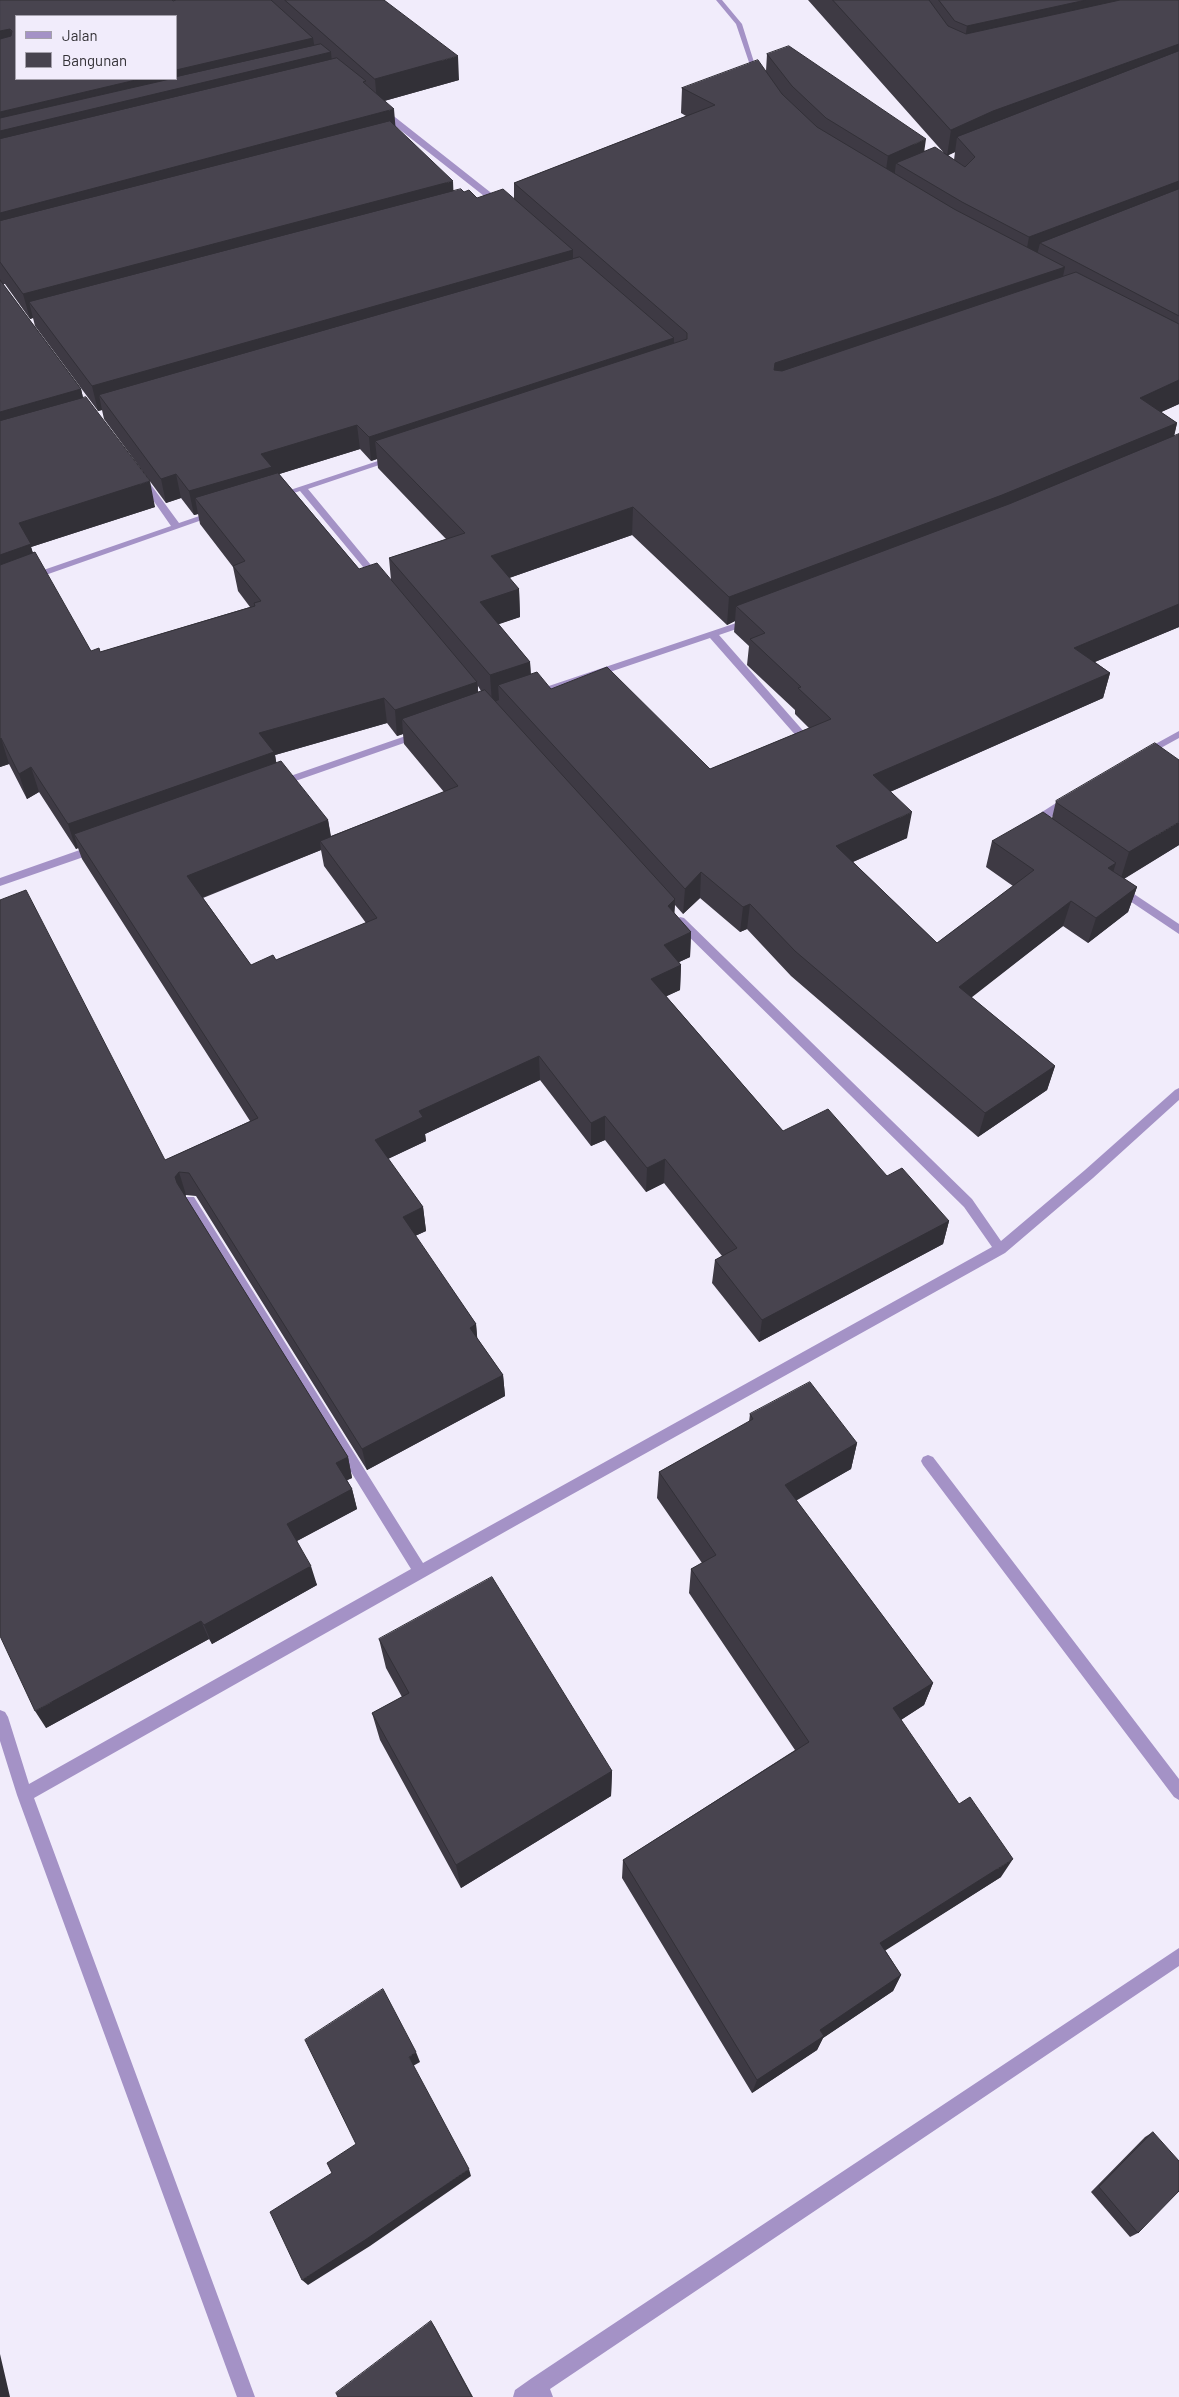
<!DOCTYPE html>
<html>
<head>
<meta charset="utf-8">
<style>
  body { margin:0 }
  #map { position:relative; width:1179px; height:2397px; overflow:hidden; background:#f1ecfb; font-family:Barlow,sans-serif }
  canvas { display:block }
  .legend { position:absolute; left:15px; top:15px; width:162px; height:65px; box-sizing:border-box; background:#f1ecfb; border:1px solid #a5a1ac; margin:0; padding:6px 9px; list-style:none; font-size:15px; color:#333136 }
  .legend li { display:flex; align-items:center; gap:10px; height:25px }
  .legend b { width:25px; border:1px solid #a5a1ac }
</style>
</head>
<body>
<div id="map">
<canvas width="1179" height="2397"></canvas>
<ul class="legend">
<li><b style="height:6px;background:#a492c6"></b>Jalan</li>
<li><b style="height:14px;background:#48444f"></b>Bangunan</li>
</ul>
</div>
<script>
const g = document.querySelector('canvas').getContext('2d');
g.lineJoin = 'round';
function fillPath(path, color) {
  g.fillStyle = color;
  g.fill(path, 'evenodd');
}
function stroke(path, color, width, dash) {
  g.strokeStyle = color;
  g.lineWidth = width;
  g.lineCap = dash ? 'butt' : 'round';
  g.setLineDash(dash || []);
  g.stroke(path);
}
const street = new Path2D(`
  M716,0H722L742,24L759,78L754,77L736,24Z
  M380,110H386L504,203V207H498L380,114Z
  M390,457L397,459L308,489L380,576V580H374L300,491L279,498L275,495Z
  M143,477L146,478L179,523L214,511L219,514L0,591V585L171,526L139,480Z
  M751,618L756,621L754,623L719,635L813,742V746H805L710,638L539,696H531L530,694L531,692Z
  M420,731L424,732V736L284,785H276L275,783L276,781Z
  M1179,731V738L1148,755L1144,756L1139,753Z
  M1067,796L1072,800L1071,803L1050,818L1044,830H1036L1035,823L1042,812Z
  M94,845L98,846L99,849L98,852L0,886V878Z
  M1119,884L1179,924V934L1115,891L1114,888Z
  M680,917L684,918L972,1199L1001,1241L1085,1170L1175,1090L1179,1088V1100L1093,1178L1005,1253L517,1525L34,1798L255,2397H237L17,1795L0,1741V1710L5,1712L8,1717L29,1784L411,1569L186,1205L184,1201L186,1197H194L423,1563L992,1247L964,1207L676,924L674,921Z
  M928,1455L933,1457L1179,1779V1800L1174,1797L923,1465L921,1461L923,1457Z
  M1179,1948V1966L550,2389L553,2397H513L515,2390L532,2378Z`);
const wall = new Path2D(`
  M0,0H384L459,80L384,101L395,126L454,191L464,192L477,198L514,199V183L686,116L681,113L682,88L766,71L767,54L925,151L944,153L808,0H1179V404L1161,412L1177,423L1174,437L1179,434V627L1095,662L1110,673L1103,698L890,792L907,838L853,862L937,943L1013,886L986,867L992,841L1052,818L1056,801L1179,845L1124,879L1137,887L1128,912L1088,943L1063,926L971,997L1055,1066L1047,1090L978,1137L791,976L747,929L740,932L700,898L683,914L675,905L674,913L691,932L690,957L679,962L681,965L680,990L666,996L783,1131L887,1176L949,1221L943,1244L759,1342L712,1283L715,1260L722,1256L664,1183L646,1192L605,1140L591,1146L540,1080L425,1134L426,1141L388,1159L423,1207L426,1231L415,1236L476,1324L477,1338L503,1375L505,1396L367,1470L196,1196L186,1195L185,1196L348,1457L352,1478L347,1480L352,1489L357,1509L297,1541L317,1585L212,1644L209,1639L46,1728L165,1160L250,1121L82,859L78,848L76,849L39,792L27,799L9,764L0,767ZM955,152L954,160L948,155ZM3,284H5L30,319L33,318L35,326L98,411L102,410L104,419L166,503L181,498L194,515L198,514L200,524L233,567L238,591L250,607L100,652L91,651L33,553L31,547L155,507L83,398L81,389ZM360,449L371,461L377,459L378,468L446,539L389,558L391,580L359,569L279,474ZM632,535L727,625L735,621L734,632L749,646L747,665L795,710V714L809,728L710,769L551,689L531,674L530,662L498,624L520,617L519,589L509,578ZM478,686L481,691L478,692ZM387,723L397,736L403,734L404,744L444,792L331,836L328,820L276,763L275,755ZM321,850L324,866L366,923L276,960L251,965L203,898Z
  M750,1414L857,1443L851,1469L796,1500L933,1683L924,1705L901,1720L1001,1877L885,1950L901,1975L893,1991L823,2038L817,2050L752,2093L622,1878L623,1860L795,1750L689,1593L691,1569L702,1563L657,1498L659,1472L749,1422Z
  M379,1639L612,1771L611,1796L461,1888L380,1740L372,1713L402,1697L386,1668Z
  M1153,2132L1138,2233L1130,2237L1091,2192L1145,2137Z`);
const shadedWall = new Path2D(`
  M1086,0H1179L963,51L967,26Z
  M10,29L16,52L0,56V31Z
  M313,38L316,56L331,52L333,76L0,157V112L140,79H176V70Z
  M1179,44V67L957,137L955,152L947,156L951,130L993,111Z
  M458,56L459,80L377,103L375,79Z
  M394,109L396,133L0,239V213Z
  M926,139L922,167L896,163L894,179L884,184L888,156Z
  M453,181L454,205L29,302L33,318L30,319L23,294Z
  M1179,181V205L1040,243L1036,259L1024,264L1029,237Z
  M573,250V274L99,395L102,410L98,411L92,386Z
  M1065,267L1059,294L772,390L775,363Z
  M674,338L673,362L375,441L377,459L371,461L369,437Z
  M1179,380V404L1133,425L1140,398Z
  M81,389L87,414L0,439V412Z
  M1177,423L1170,451L736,606L735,621L727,625L729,597Z
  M357,425L360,449L273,476L195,498L198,514L194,515L189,491L261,454Z
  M176,474L181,498L166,503L161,479Z
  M150,481L155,507L31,547L38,570L0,583V555L19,523Z
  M633,507L632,535L492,584L491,556Z
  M519,589L520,617L482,630L480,602Z
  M1179,604V627L1068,673L1074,648Z
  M530,662L531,690L498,685L499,700L492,703L490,675Z
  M1110,673L1103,698L869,801L873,775Z
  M477,682L479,707L402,719L403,734L397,736L395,710Z
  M384,698L387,723L275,755L279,778L74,834L78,848L76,849L68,824L259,733Z
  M1,738L9,764L0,767V739Z
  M31,767L39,792L27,799L19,774Z
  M912,812L907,838L832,871L836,846Z
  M328,820L332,846L320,841L321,850L193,901L187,876Z
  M1179,822V845L1120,881L1129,852Z
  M1116,863L1108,888V868Z
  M701,872L700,898L683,914L685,889Z
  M1137,887L1128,912L1088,943L1096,918Z
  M675,899L674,924L668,906Z
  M1071,901L1063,926L953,1012L959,987Z
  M750,904L747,929L740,932L743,907Z
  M691,932L690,957L662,970L664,945Z
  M681,965L680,990L650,1004L651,979Z
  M539,1056L540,1080L425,1134L426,1141L379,1163L375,1140L419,1111Z
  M1055,1066L1047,1090L978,1137L985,1113Z
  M605,1116V1140L591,1146V1123Z
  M665,1159L664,1183L646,1192L647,1168Z
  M179,1172L186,1195L182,1200L175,1177Z
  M423,1207L426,1231L406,1240L403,1217Z
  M949,1221L943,1244L759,1342L762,1320Z
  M476,1324L478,1346L470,1328Z
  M503,1375L505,1396L367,1470L362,1449Z
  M857,1443L851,1469L780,1510L785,1485Z
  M348,1457L352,1478L341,1483L336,1463Z
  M352,1489L357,1509L293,1543L287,1524Z
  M311,1566L317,1585L212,1644L204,1625Z
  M201,1621L209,1639L46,1728L35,1711Z
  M933,1683L924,1705L885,1730L893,1708Z
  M612,1771L611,1796L461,1888L456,1865Z
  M1013,1859L1001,1877L872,1959L880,1943Z
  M901,1975L893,1991L823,2038L817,2050L752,2093L757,2080L820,2030Z
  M416,2052L420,2062L413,2066L409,2057Z
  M469,2169L471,2176L370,2246L308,2285L302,2280Z
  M431,2321L435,2327L473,2397H472Z
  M0,2354L10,2397H0Z`);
const building = new Path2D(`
  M0,0H172L173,1L176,0H271L313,38L176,70V16H16V79H140L0,112V39L11,36L12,31L10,29L0,31Z
  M285,0H384L458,56L375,79Z
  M833,0H929L948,26L966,34L1120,0H1179V44L993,111L951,130Z
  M939,0H1086L967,26L955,21Z
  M321,44L331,52L0,131V118L170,79H176V77Z
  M789,46L926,139L888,156L826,118L792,86L767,54Z
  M1179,51V181L1029,237L962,202L896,163L935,147L965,167L975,157L957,137Z
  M337,58L366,81L363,82L394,109L0,213V139Z
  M758,60L782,94L817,127L954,209L1065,267L775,363L774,370L782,371L1076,272L1179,324V380L1140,398L1177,423L1002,495L729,597L633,507L491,556L519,589L480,602L530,662L490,675L389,558L465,533L375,441L687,339V333L514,183L715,105L682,88Z
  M390,121L453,181L23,294L0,262V221Z
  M461,189L464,192L469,190L477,198L503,189L573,250L92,386L29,302Z
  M1179,189V316L1040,243Z
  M580,257L674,338L369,437L357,425L261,454L272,467L189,491L176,474L161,479L99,395Z
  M0,280L81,389L0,412Z
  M86,397L150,481L19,523L31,544L0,555V421Z
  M1179,434V604L1074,648L1110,673L873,775L912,812L836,846L937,943L1034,870L992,841L1043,812L1116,863L1108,868L1137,887L1096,918L1071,901L959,987L1055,1066L985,1113L795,951L750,904L743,907L701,872L685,889L498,685L537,672L551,689L607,667L710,769L831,719L798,688L801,687L750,639L765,633L736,606L1009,504Z
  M278,473L359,569L377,563L477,682L395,710L384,698L259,733L274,752L68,824L31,767L19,774L1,738L0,739V565L35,552L91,651L99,648L100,652L255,606L254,603L261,601L233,566L245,561L195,498Z
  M485,690L675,899L668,906L691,932L664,945L681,965L651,979L783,1131L828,1109L887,1176L902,1168L949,1221L762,1320L715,1260L737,1248L665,1159L647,1168L605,1116L591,1123L539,1056L419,1111L423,1117L375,1140L423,1207L403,1217L476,1324L470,1328L503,1375L362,1449L189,1173L179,1172L175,1177L177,1183L348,1457L336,1463L352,1489L287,1524L311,1566L204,1625L201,1621L35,1711L0,1636V900L26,890L165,1160L258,1118L74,834L281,761L328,820L187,876L251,965L273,955L276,960L377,918L320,841L458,786L402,719Z
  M1155,743L1179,760V822L1129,852L1057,803L1056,801Z
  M810,1382L857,1443L785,1485L933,1683L893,1708L959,1804L970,1797L1013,1859L880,1943L901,1975L820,2030L824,2036L757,2080L623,1860L809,1742L691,1569L716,1555L659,1472L753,1419L750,1414Z
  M492,1577L612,1771L456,1865L372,1713L409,1693L379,1639Z
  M383,1989L416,2052L409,2057L469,2169L365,2240L302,2280L270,2212L332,2173L327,2163L356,2144L305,2040Z
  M1153,2132L1179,2161V2191L1138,2233L1099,2187Z
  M431,2321L472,2397H338L336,2393Z`);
fillPath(street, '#a492c6');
fillPath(wall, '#3e3a44');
fillPath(shadedWall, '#323037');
fillPath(building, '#48444f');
stroke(building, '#323037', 1);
</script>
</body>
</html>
